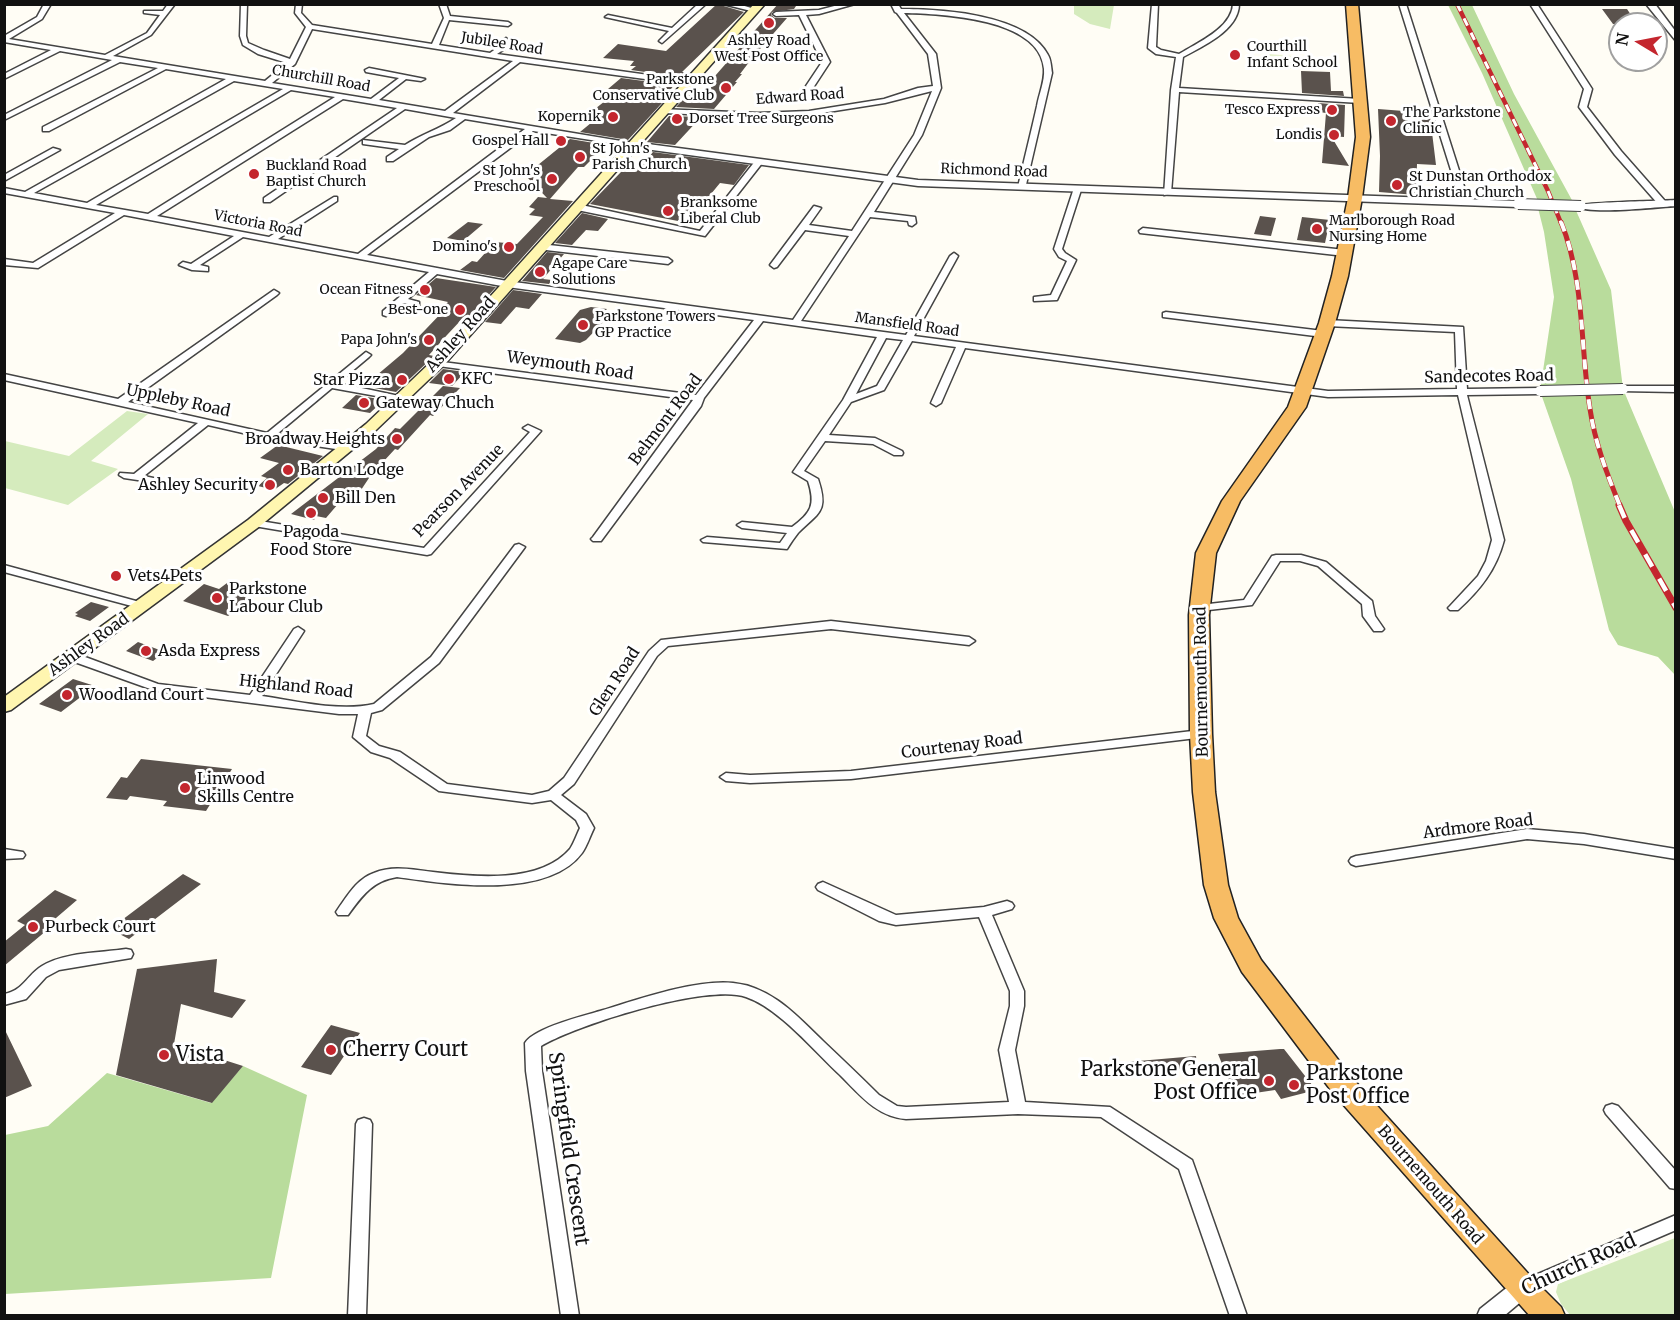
<!DOCTYPE html>
<html>
<head>
<meta charset="utf-8">
<style>
  body { margin:0 }
  #map { position:relative; width:1680px; height:1320px; overflow:hidden; background:#fffdf5; font-family:Merriweather,serif }
  canvas { display:block }
  .frame { position:absolute; inset:0; border:6px solid #111; pointer-events:none }
  .north { position:absolute; left:1608px; top:12px; width:60px; height:60px; box-sizing:border-box; background:#fff; border:2px solid #a0a0a0; border-radius:50%; rotate:280deg; font-size:16px; font-weight:700; line-height:24px; text-align:center; color:#111 }
  .north::after { content:''; display:block; margin:auto; width:21px; height:27px; background:#c4262e; clip-path:polygon(50% 0,100% 100%,50% 72%,0 100%) }
</style>
</head>
<body>
<div id="map">
<canvas width="1680" height="1320"></canvas>
<div class="frame"></div>
<div class="north">N</div>
</div>
<script>
const g = document.querySelector('canvas').getContext('2d');
g.lineJoin = 'round';
function fillPath(path, color) {
  g.fillStyle = color;
  g.fill(path, 'evenodd');
}
function stroke(path, color, width, dash) {
  g.strokeStyle = color;
  g.lineWidth = width;
  g.lineCap = dash ? 'butt' : 'round';
  g.setLineDash(dash || []);
  g.stroke(path);
}
function write(font, color, halo, rows, align = 'center') {
  g.font = font + ' Merriweather,serif';
  g.lineWidth = 6;
  g.setLineDash([]);
  g.textBaseline = 'middle';
  g.strokeStyle = halo;
  g.fillStyle = color;
  for (const [text, x, y, turn = 0] of rows) {
    g.save();
    g.translate(x, y);
    g.rotate((+turn || 0) * Math.PI / 180);
    g.textAlign = isNaN(turn) ? turn : align;
    if (halo) g.strokeText(text, 0, 0);
    g.fillText(text, 0, 0);
    g.restore();
  }
}
const green = new Path2D(`
  M1074,5H1114L1110,29L1090,24L1074,14Z
  M127,411L148,414L91,461L118,469L68,505L5,488V441L69,456Z
  M1675,1238V1315H1570L1561,1304L1556,1292L1558,1284Z`);
const forest = new Path2D(`
  M1448,5H1472L1514,94L1573,202L1538,201L1482,73Z
  M1537,204L1574,206L1611,290L1623,389L1675,512V675L1658,657L1618,645L1609,630L1571,479L1540,391L1554,297L1544,232Z
  M243,1066L307,1095L271,1278L5,1294V1135L48,1126L107,1073L211,1103Z`);
const pitch = new Path2D(`
  M1268,54L1292,56V69L1260,66L1261,59H1267Z`);
const building = new Path2D(`
  M717,4L744,12L682,72H685L681,77L631,70L636,66H630L634,61L603,58L618,44L666,51Z
  M778,4L796,6L794,9L772,12L771,15L775,18H787L753,57L740,74H742L735,82H737L714,109L676,107L691,91L701,92Z
  M1602,9H1627L1637,24H1613Z
  M1301,71L1330,72L1331,91H1343L1344,96L1302,93Z
  M621,78L674,85L671,89L674,90L628,140L580,132L597,118L586,116L619,90L608,89Z
  M1318,103L1345,105L1344,137L1331,136L1349,166L1322,163L1326,113L1319,112Z
  M1378,109L1404,111L1405,115L1430,116L1436,165L1417,164L1416,195L1379,192L1380,156Z
  M669,116L701,117L675,145L647,142Z
  M570,139L606,145L584,167H578L550,199L573,201L504,278L460,270L472,261L477,262L495,242L517,244L543,217L529,215L535,209L529,207L538,197L547,198L528,178L536,170L533,169Z
  M653,152L749,165L734,185L720,183L706,200H703L678,221L590,204L621,172L626,168L637,170Z
  M582,213L608,219L598,231L586,230L572,245L555,243Z
  M1260,216L1276,218L1271,236L1254,234Z
  M1302,217L1330,220L1325,243L1297,240Z
  M468,222L483,224L463,241L447,238Z
  M547,252L564,254L543,279L552,280L549,284L522,281Z
  M436,278L496,287L467,319H462L447,335L429,355L434,356L396,392L364,386L403,353L449,305H445L448,302L416,295Z
  M513,290L542,294L529,309L516,307L501,324L485,322Z
  M591,307L607,309L605,311L611,312L609,314H611L586,340L580,343L555,339L580,310Z
  M443,369L465,372L452,386L429,383Z
  M443,386L460,388L433,416L430,415L398,450L395,449L371,475L359,493L354,492L344,505L338,504L326,518L316,516L314,520L291,514L376,449L395,428L400,429Z
  M356,395L384,400L370,413L342,408Z
  M278,445L323,456L288,484L284,483L274,490L258,486L267,478L261,476L279,463L260,458Z
  M227,583L251,590L243,596L250,600L228,616L183,601L204,584L219,589Z
  M91,602L109,607L90,621L75,616L78,614L75,613Z
  M138,642L165,652L153,661L126,651Z
  M73,679L95,686L61,712L39,704Z
  M141,759L232,769L206,811L163,806L167,801L130,796L127,800L106,798L121,777L127,778Z
  M183,874L201,884L129,939L110,929Z
  M55,890L77,900L42,930L46,931L4,966V942L25,925L17,921Z
  M217,959L214,992L246,1000L232,1018L181,1004L174,1044L243,1066L212,1103L116,1075L137,969Z
  M331,1025L360,1033L331,1075L301,1067Z
  M4,1028L32,1086L4,1098Z
  M1280,1049H1284L1316,1090L1281,1099L1275,1090L1235,1096L1218,1054Z
  M1196,1056L1197,1067L1131,1074L1127,1062Z`);
const minor = new Path2D(`
  M44,4H51L42,19L9,39L105,55L147,33L160,15L144,13V11H163L168,4H175L151,35L113,56L265,81L287,63L258,54L243,45L240,36L241,4H247L246,36L248,43L264,50L290,59L306,27L295,13L296,4H302L301,13L312,25L432,44L444,18L439,4H446L450,16L508,22L511,24L508,26L449,20L439,45L490,53L504,43L503,40L506,38L512,44L497,54L692,81V85H689L520,62L453,113L633,143L637,145L636,147L533,131L367,255L507,281L793,320L849,236L805,230L777,267L774,268L770,265L814,206L821,208L809,225L852,231L914,135L932,91L885,103L809,115L758,117L663,113H660V109L758,113L809,111L884,99L918,88L933,86L928,54L897,13L895,12L891,4H898L901,9C941,9 1027,14 1048,55C1051,60 1051,67 1052,73L1025,189L1018,187C1024,160 1031,133 1037,106C1039,94 1045,81 1044,69C1040,18 943,14 904,13L936,54L941,88L922,135L874,212L915,217L916,223L912,226L909,225L908,221L870,217L801,321L906,335L950,256L954,253L958,256L914,336L1328,391L1457,389L1455,332L1327,326L1322,323L1327,320L1463,327L1467,389L1540,388L1545,391L1540,394L1467,395L1504,540C1496,570 1480,590 1458,610H1450L1448,608L1450,606L1478,576L1486,561L1492,540L1458,395L1328,397L965,348L941,403L936,406L931,403L956,347L912,341L884,390L851,402L829,435L875,438L902,451L903,453L902,455H894L873,444L825,441L804,471L818,479C829,512 819,512 798,533C794,538 790,544 787,549L703,542L701,540L707,537L780,543L787,533L742,528L737,525L742,522L792,527C811,513 816,505 808,481L793,472L843,400L877,337L763,321L704,398L701,406L601,541H593L591,539L593,537L693,400L438,366L435,365V361L696,395L754,320L507,287L437,274L408,299L419,302V306L403,303L386,316L383,315V311L429,272L243,237L200,265L208,267V271L192,270L179,265L183,262L191,264L234,236L124,215L38,268L4,265V259L33,263L115,213L4,193V188L25,192L226,79L166,69L49,131H43V127L158,68L120,62L4,120V115L112,60L60,51L4,79V74L51,50L4,42V36L37,17ZM312,29L513,61L445,111L379,100L406,79L421,81L425,79L369,68L365,70L366,72L399,78L371,99L272,83L295,64ZM234,81L283,89L87,203L34,193ZM291,90L335,97L148,214L96,205ZM343,99L397,108L264,198V202H270L405,109L456,118C440,129 422,134 405,145L363,140V144L399,149L387,157V161H393L429,137L450,130L465,119L525,129L358,254L278,239L337,201V197H334L269,237L157,216ZM886,338L903,340L877,386L856,394Z
  M698,4H706L662,43L659,41L669,31L605,17L608,15L672,28Z
  M723,4H738L758,10L755,12Z
  M842,4H855L819,14L806,15L830,62L813,88H807L806,86L822,62L799,15L776,16L773,14L776,12L819,10Z
  M1152,4H1158L1156,47L1161,50L1179,54C1197,43 1232,28 1233,4H1239C1239,30 1203,46 1183,57L1179,88L1360,99L1364,101L1360,103L1179,92L1171,193L1164,195L1171,90L1176,57L1156,54L1148,48Z
  M1399,4H1406L1469,202L1468,204L1461,202Z
  M1530,4H1537L1592,89L1587,107L1621,151L1665,201V205H1659L1615,155L1579,107L1584,89Z
  M53,148L60,150L4,181V175Z
  M756,160L763,162L705,236L577,210L573,207L577,204L700,231Z
  M1074,188L1081,190L1062,249L1065,253L1076,260L1057,300L1034,301V297L1051,295L1067,261L1059,257L1054,249Z
  M1143,228L1345,250L1349,253L1345,256L1140,233L1139,231Z
  M540,244L668,258L672,261L668,264L537,249L536,247Z
  M274,290L279,293L277,295L128,402L267,433L366,352L371,355L369,357L338,383L404,397V401L332,388L277,434L345,446L349,447L350,449L349,451L269,439L208,425L144,476L158,479L159,481L158,483L124,478L119,475L120,473L134,474L198,423L4,380V374L118,399Z
  M1166,312L1323,331L1328,334L1323,337L1163,317V313Z
  M1623,386H1676V392L1620,391V387Z
  M528,425L541,431L431,554L427,555L254,526L249,523L254,520L424,548L530,432L523,428Z
  M519,544L525,547L439,663L382,710L371,713L366,736L379,746L400,752L447,784L532,795L549,791L564,778L649,651L661,640L831,621L969,637L975,641L969,645L831,629L668,646L657,656L574,784L561,795L586,814L594,828C590,836 587,846 582,853C547,900 446,884 397,877C372,881 362,896 348,915H338L336,912L338,909C348,895 357,879 374,873C394,865 412,870 433,872C474,877 540,884 570,849C574,843 577,834 580,828L576,820L551,800L532,803L439,791L390,758L371,752L353,737L358,714H339L156,691L69,660L67,657L69,654H77L158,684L250,695L294,629L298,627L304,631L262,696C296,701 340,712 374,704L431,657L515,545Z
  M1276,555H1301L1326,562L1372,601L1375,616L1384,629L1382,631H1374L1363,616L1362,604L1318,566L1300,561H1280L1252,605L1200,611L1194,608L1200,605L1244,600L1272,556Z
  M4,565L147,604L149,606L143,609L4,572Z
  M1201,730L1205,731L1207,734L1205,737L851,779L750,783L726,781L720,777L726,773L750,775L851,771Z
  M1527,829L1584,834L1676,849V859L1584,844L1527,839L1356,866L1351,864L1349,861L1351,858L1356,856Z
  M4,849L23,852L25,855L23,858L4,859Z
  M823,882L896,915L984,907L1007,901L1012,903L1014,906L1012,909L992,915L1024,991V1006L1015,1050L1025,1102L1110,1107L1192,1160L1247,1316H1230L1179,1169L1101,1117L1018,1114L906,1119C877,1117 859,1094 840,1075C814,1051 779,1008 746,997C708,983 576,1025 541,1046L542,1071L579,1316H561L526,1071L525,1043C534,1028 583,1016 600,1011C636,1000 696,979 733,983C772,987 797,1016 823,1041C842,1059 861,1077 879,1095L897,1106L906,1107L1009,1102L999,1050L1010,1006V991L979,917L896,925L879,921L818,890L816,887L818,884Z
  M126,949L131,950L133,954L131,958L59,970L46,977L26,999L4,1005V994C23,991 27,975 42,966C65,952 99,953 126,949Z
  M1612,1104L1618,1106L1676,1171V1189L1670,1188L1606,1114L1604,1110L1606,1106Z
  M364,1118L370,1120L372,1124L366,1316H348L356,1124L358,1120Z
  M1676,1215V1230L1529,1293L1523,1295L1517,1293L1514,1288L1517,1283Z`);
const tertiary = new Path2D(`
  M1646,4H1655L1676,32V41Z
  M633,142L918,180L1518,201L1523,204L1518,207L918,186L630,147V143Z
  M1676,200V206C1657,207 1588,215 1576,206C1581,202 1661,201 1676,200Z
  M1522,1279L1530,1282L1533,1288L1530,1294L1504,1316H1477L1480,1309L1514,1282Z`);
const secondary = new Path2D(`
  M754,4H765L443,366L376,430L260,526L11,710L4,712V697L248,520L366,424L433,360Z`);
const trunk = new Path2D(`
  M1346,4H1358L1370,137L1362,198L1348,276L1335,323L1306,407L1240,501L1216,553L1209,615L1212,734L1215,792L1228,885L1238,918L1261,960L1353,1079L1533,1279L1561,1307L1565,1316H1530L1333,1093L1242,972L1214,918L1204,885L1193,792L1190,734L1189,615L1196,553L1222,501L1288,407L1319,323L1332,276L1348,198L1356,137Z`);
const railFar2 = new Path2D(`
  M1457,4L1548,191L1561,223`);
const railFar1 = new Path2D(`
  M1561,222C1585,281 1580,347 1590,409C1595,443 1607,474 1620,506`);
const rail = new Path2D(`
  M1619,505L1626,521L1676,608`);
const minorBridge = new Path2D(`
  M1540,391L1623,389`);
const tertiaryBridge = new Path2D(`
  M1518,204L1581,206`);
const markers = [
  [769,23,6,"#c4262e"],
  [1235,55,6,"#c4262e"],
  [726,88,6,"#c4262e"],
  [1332,110,6,"#c4262e"],
  [613,117,6,"#c4262e"],
  [677,119,6,"#c4262e"],
  [1391,121,6,"#c4262e"],
  [1334,135,6,"#c4262e"],
  [561,141,6,"#c4262e"],
  [580,157,6,"#c4262e"],
  [254,174,6,"#c4262e"],
  [552,179,6,"#c4262e"],
  [1397,185,6,"#c4262e"],
  [668,211,6,"#c4262e"],
  [1317,229,6,"#c4262e"],
  [509,247,6,"#c4262e"],
  [540,272,6,"#c4262e"],
  [425,290,6,"#c4262e"],
  [460,310,6,"#c4262e"],
  [583,325,6,"#c4262e"],
  [429,340,6,"#c4262e"],
  [449,379,6,"#c4262e"],
  [402,380,6,"#c4262e"],
  [364,403,6,"#c4262e"],
  [397,439,6,"#c4262e"],
  [288,470,6,"#c4262e"],
  [270,485,6,"#c4262e"],
  [323,498,6,"#c4262e"],
  [311,513,6,"#c4262e"],
  [116,576,6,"#c4262e"],
  [217,598,6,"#c4262e"],
  [146,651,6,"#c4262e"],
  [67,695,6,"#c4262e"],
  [185,788,6,"#c4262e"],
  [33,927,6,"#c4262e"],
  [331,1050,6,"#c4262e"],
  [164,1055,6,"#c4262e"],
  [1269,1081,6,"#c4262e"],
  [1294,1085,6,"#c4262e"]
];
const farPoinames = [
  ["Ashley Road",769,41,"center"],
  ["West Post Office",769,57,"center"],
  ["Courthill",1247,47],
  ["Infant School",1247,63],
  ["Parkstone",714,80,"right"],
  ["Conservative Club",714,96,"right"],
  ["Tesco Express",1320,110,"right"],
  ["The Parkstone",1403,113],
  ["Clinic",1403,129],
  ["Kopernik",601,117,"right"],
  ["Dorset Tree Surgeons",689,119],
  ["Londis",1322,135,"right"],
  ["Gospel Hall",549,141,"right"],
  ["St John's",592,149],
  ["Parish Church",592,165],
  ["Buckland Road",266,166],
  ["Baptist Church",266,182],
  ["St John's",540,171,"right"],
  ["Preschool",540,187,"right"],
  ["St Dunstan Orthodox",1409,177],
  ["Christian Church",1409,193],
  ["Branksome",680,203],
  ["Liberal Club",680,219],
  ["Marlborough Road",1329,221],
  ["Nursing Home",1329,237],
  ["Domino's",497,247,"right"],
  ["Agape Care",552,264],
  ["Solutions",552,280],
  ["Ocean Fitness",413,290,"right"],
  ["Best-one",448,310,"right"],
  ["Parkstone Towers",595,317],
  ["GP Practice",595,333],
  ["Papa John's",417,340,"right"]
];
const farStreetnames = [
  ["Jubilee Road",502,44,9],
  ["Churchill Road",321,79,10],
  ["Edward Road",800,97,-4],
  ["Richmond Road",994,171,2],
  ["Victoria Road",258,224,11],
  ["Mansfield Road",907,325,8]
];
const streetNames = [
  ["Ashley Road",461,335,-48],
  ["Weymouth Road",570,366,8],
  ["Sandecotes Road",1489,377,-1],
  ["Uppleby Road",178,401,12],
  ["Belmont Road",666,420,-53],
  ["Pearson Avenue",459,491,-46],
  ["Ashley Road",89,645,-36],
  ["Glen Road",615,682,-57],
  ["Bournemouth Road",1202,682,-91],
  ["Highland Road",296,687,6],
  ["Courtenay Road",962,746,-7],
  ["Ardmore Road",1478,827,-7],
  ["Bournemouth Road",1430,1185,49]
];
const poiNames = [
  ["KFC",461,379],
  ["Star Pizza",390,380,"right"],
  ["Gateway Chuch",376,403],
  ["Broadway Heights",385,439,"right"],
  ["Barton Lodge",300,470],
  ["Ashley Security",258,485,"right"],
  ["Bill Den",335,498],
  ["Pagoda",311,532,"center"],
  ["Food Store",311,550,"center"],
  ["Vets4Pets",128,576],
  ["Parkstone",229,589],
  ["Labour Club",229,607],
  ["Asda Express",158,651],
  ["Woodland Court",79,695],
  ["Linwood",197,779],
  ["Skills Centre",197,797],
  ["Purbeck Court",45,927]
];
const nearPoinames = [
  ["Cherry Court",343,1050],
  ["Vista",176,1055],
  ["Parkstone General",1257,1070,"right"],
  ["Post Office",1257,1093,"right"],
  ["Parkstone",1306,1074],
  ["Post Office",1306,1097]
];
const nearStreetnames = [
  ["Springfield Crescent",568,1149,82],
  ["Church Road",1579,1265,-24]
];
fillPath(green, '#d5ebbd');
fillPath(forest, '#b9dc9c');
fillPath(pitch, '#e6f2cf');
fillPath(building, '#5a524d');
stroke(minor, '#444', 3);
stroke(tertiary, '#444', 3);
stroke(secondary, '#333', 3);
stroke(trunk, '#222', 3);
fillPath(minor, '#fff');
fillPath(tertiary, '#fff');
fillPath(secondary, '#fff6b0');
fillPath(trunk, '#f7bc64');
stroke(railFar2, '#c4262e', 4.5);
stroke(railFar1, '#c4262e', 5);
stroke(rail, '#c4262e', 7);
stroke(railFar2, '#fff', 3, [8]);
stroke(railFar1, '#fff', 4, [10]);
stroke(rail, '#fff', 4.5, [14]);
stroke(minorBridge, '#444', 12, []);
stroke(tertiaryBridge, '#444', 12, []);
stroke(minorBridge, '#fff', 10);
stroke(tertiaryBridge, '#fff', 10);
for (const [x, y, r, color] of markers) {
  const dot = new Path2D();
  dot.arc(x, y, r, 0, 2 * Math.PI);
  g.fillStyle = color;
  g.fill(dot);
  stroke(dot, '#fff', 2);
}
write('14px', '#111', '#fff', farPoinames, 'left');
write('14px', '#111', '#fff', farStreetnames);
write('16px', '#111', '#fff', streetNames);
write('16px', '#111', '#fff', poiNames, 'left');
write('20px', '#111', '#fff', nearPoinames, 'left');
write('20px', '#111', '#fff', nearStreetnames);
</script>
</body>
</html>
